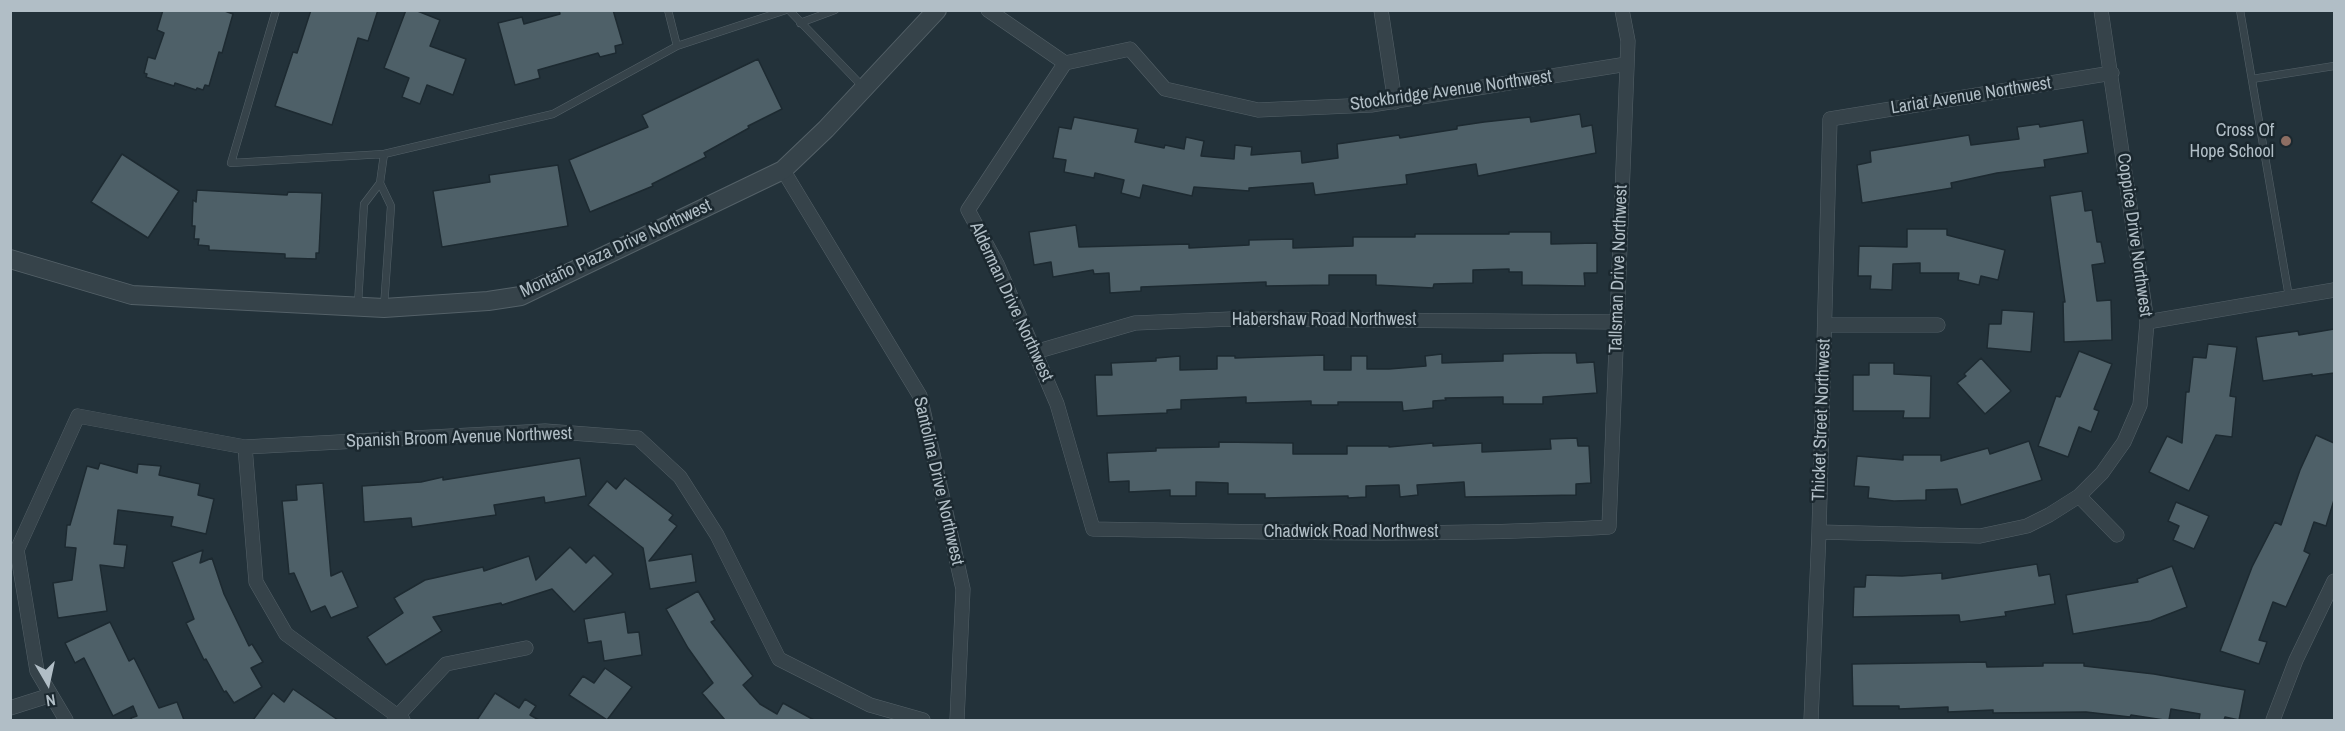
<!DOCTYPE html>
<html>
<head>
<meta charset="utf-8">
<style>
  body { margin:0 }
  #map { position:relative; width:2345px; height:731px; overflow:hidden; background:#23323a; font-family:"Archivo Narrow",sans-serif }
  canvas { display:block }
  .frame { position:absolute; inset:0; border:12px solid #b1bec6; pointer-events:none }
  .north { position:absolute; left:18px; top:653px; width:60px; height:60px; -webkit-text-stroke:4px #1b282f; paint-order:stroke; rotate:171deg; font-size:16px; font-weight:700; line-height:24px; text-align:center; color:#b1bec6 }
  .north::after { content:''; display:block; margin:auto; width:21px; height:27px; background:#b1bec6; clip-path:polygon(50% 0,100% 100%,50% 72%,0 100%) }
</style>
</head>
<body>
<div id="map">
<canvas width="2345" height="731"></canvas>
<div class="frame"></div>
<div class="north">N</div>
</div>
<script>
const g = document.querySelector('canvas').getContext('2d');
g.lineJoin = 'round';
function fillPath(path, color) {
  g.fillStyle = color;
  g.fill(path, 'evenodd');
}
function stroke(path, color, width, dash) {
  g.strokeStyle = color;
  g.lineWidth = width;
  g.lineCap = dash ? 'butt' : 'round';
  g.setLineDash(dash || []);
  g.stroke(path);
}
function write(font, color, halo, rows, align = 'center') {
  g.font = font + ' "Archivo Narrow",sans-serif';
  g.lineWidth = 5;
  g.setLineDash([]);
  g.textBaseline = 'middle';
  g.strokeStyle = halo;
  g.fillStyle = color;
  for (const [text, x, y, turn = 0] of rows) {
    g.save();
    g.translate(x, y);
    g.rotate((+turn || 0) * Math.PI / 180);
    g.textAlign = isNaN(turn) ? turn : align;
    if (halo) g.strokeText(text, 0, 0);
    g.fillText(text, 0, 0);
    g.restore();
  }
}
const building = new Path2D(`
  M163,10H222L233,14L222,53L219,52L209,86L205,85L203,90L197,88L196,90L175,83L174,86L146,77L147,74L144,73L148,57L155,59L164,33L157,30Z
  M311,10H378L368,41L358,38L332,125L275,106L293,52L297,53Z
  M406,10H415L440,20L430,46L466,59L453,95L427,85L420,104L402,97L409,78L384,68Z
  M559,10H613L623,44L615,46L616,53L600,57L598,53L538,70L540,78L515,85L498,23L522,17L524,24L560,14Z
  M758,59L782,109L748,126L749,128L704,153L706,157L652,184L653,186L590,212L569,160L648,127L642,115Z
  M1580,114L1582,127L1592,125L1596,153L1478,176L1476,164L1406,175L1407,184L1315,195L1313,183L1249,188V191L1194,187L1192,196L1143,185L1140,198L1121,193L1124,180L1095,173L1094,178L1064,172L1066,160L1053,158L1059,127L1071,129L1074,117L1138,129L1135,142L1164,148L1165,145L1184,149L1186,137L1204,141L1201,156L1234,159L1235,145L1252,147L1251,155L1301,151L1302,163L1338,158L1337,144L1399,135L1400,138L1457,129V126L1484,122L1530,117L1531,122Z
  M2083,120L2088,153L2044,160L2045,167L1997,173L1951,183L1952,188L1862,203L1857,165L1871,162L1870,151L1969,135L1971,145L2019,139L2017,127L2039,124L2040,127Z
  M122,154L179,191L148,238L91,202Z
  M558,165L568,226L442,247L433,191L490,182L489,175Z
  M197,190L287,195L288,192L322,193L319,253H316V259L285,258V254L209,250V246L198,245L199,239H194L195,226H192L193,200L196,202Z
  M2082,191L2085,211L2092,210L2097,242H2101L2105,263L2092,265L2097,301L2111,300L2112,340L2064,342L2063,302H2065L2050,196Z
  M1076,225L1079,247L1189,244V248L1249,245V240L1293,239V248L1353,246V237H1415V234H1509V232H1551V244L1597,243V273H1584L1585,286L1522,285V272H1509V269L1473,270V283L1434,284L1433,288L1376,285V275H1329V285L1266,286V282L1141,287V291L1110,293L1109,273L1094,274L1093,270L1053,277L1051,262L1034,265L1029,232Z
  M1907,229H1947V235L2005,250L1998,280L1981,276L1979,285L1958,280L1959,273H1920V263L1893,264L1892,290L1870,289L1871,276H1858L1859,246L1907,247Z
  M2002,310L2034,312L2031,352L1987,348L1989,324H2001Z
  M2334,329V373L2312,376V374L2263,381L2256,337L2298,331L2299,335Z
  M2208,344L2237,347L2230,396L2236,397L2232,437L2216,435L2189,491L2149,472L2167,436L2182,443L2186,392H2189L2193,357L2206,358Z
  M2079,351L2112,364L2094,409L2099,411L2091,432L2079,427L2068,457L2038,446L2056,396L2060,397Z
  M1543,353H1576L1577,363L1594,362L1597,393L1543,397V404H1503V397L1445,398L1446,400L1433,401V408L1403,411L1402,402H1338V405H1311V401L1246,403V397L1181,400V409L1167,410V413L1097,416L1095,375H1112L1111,363L1156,361V358L1180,356V370L1217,369V356H1235V358L1324,355V370H1351V356H1367V369H1389L1426,366L1425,356L1442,354V363L1503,361V354Z
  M1981,358L2011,391L1985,414L1957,383L1966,376L1964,374Z
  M1869,363H1894V374L1931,376L1930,418H1903L1904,411H1853V375H1869Z
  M2316,435L2334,443V500L2326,526L2314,522L2304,551L2310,554L2286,607L2273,602L2259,640L2267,642L2259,664L2220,651L2252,567L2275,522L2281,525L2300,470Z
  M1577,438L1578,446H1589L1591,483L1576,484V495L1465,497L1464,482L1417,485L1418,495L1400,497L1399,485L1366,486V497L1348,498V496L1265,498V494H1228V483L1196,482V496H1170V490L1129,492V481L1109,482L1107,453L1156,451V448L1219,447V442L1293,443V454H1347V446H1389V447L1433,443V446L1482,443V452L1551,449L1550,439Z
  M2029,441L2042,480L1961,505L1957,489L1926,490V500L1894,501L1868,498L1869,487L1854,486L1857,456L1903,460V455H1941V461L1988,448L1990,454Z
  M580,458L586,496L545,503L544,497L494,505L496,515L412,527L411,518L364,522L362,486L421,482L443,477V480Z
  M100,463L137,473L138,464L161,466L159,475L200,484L198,495L214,499L206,534L171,526L173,517L118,510L114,544L127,545L124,568L100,565L107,611L58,618L53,583L72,580L76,548L65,547L67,525H70L87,466L98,469Z
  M625,478L673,515L669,520L677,526L649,561L692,554L696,582L650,589L643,548L588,505L607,481L616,489Z
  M323,483L331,576L342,571L358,607L331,618L325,606L311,612L294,573L289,574L282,501L297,500L296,485Z
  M2176,502L2209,516L2194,549L2173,540L2179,526L2168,521Z
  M570,547L586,563L594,555L613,574L574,612L552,589L502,605L501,603L433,617L442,631L386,665L367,637L403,613L394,598L425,580L483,567L484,571L529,556L536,580Z
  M203,550L200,563L212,558L224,594L249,646L252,644L263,662L251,668L262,687L234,703L226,691L224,692L206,659L204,660L186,623L194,619L172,562Z
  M2037,564L2039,576L2050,574L2055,604L2005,612L2006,616L1960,622L1959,615L1853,617L1854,587H1865L1866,575L1902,576L1942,573V579Z
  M2172,566L2187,607L2151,621L2073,634L2066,595L2138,582L2137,579Z
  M698,591L715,620L711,622L753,676L743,685L760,704L777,714L783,703L814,720H725L702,693L713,683L688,648L666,609Z
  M625,612L628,633L639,632L642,655L604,661L601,641L588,643L584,619Z
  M110,622L129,661L134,658L159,708L177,702L184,720H132L131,718L137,716L133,706L113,716L84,658L75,663L65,643Z
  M1986,662L1987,667L2043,666V663H2084V666L2154,674L2245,690L2239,720L2225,717L2224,720H2199L2200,714L2171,709L2169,720H2164L2131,715L2130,717L2086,712L1993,713V710L1948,712V707L1899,709V706H1853L1852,664Z
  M605,668L632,687L607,720L569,695L583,676L594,683Z
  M293,689L338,720H253L273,693L284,702Z
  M495,693L519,708L525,699L536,706L530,715L539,720H477Z`);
const service = new Path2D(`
  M276,10L231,163L384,154L380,183L364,204L358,304
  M668,10L677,46L786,10
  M789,10L863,87
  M2240,10L2289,297
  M800,23L835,10
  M2252,79L2334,66
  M384,154L553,114L677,46
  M380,183L391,206L384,307`);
const minor = new Path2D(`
  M988,10L1065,63L1130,49L1165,89L1258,110L1371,105L1627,64
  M1381,10L1395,102
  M1065,63L968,210L997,264L1057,404L1093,529C1265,532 1438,537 1609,527L1628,41L1622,10
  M783,170L920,396L963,589L957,720
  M2147,322L2334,290
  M1825,325H1938
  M1035,352L1135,323L1231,319L1618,322
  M245,447L256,582L286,634L403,720
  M2079,496L2117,535
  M1819,532L1980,536L2027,526L2049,515L2079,496L2102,473L2124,442L2140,405L2147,322L2101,10
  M10,708L51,695
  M66,720L37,671L17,550L78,416L245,447L545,431L638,438L680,477L717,535L779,659L870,705L923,720
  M394,720L446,664L526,648
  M1811,720L1819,532L1830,119L2112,73
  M2273,720L2296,660L2334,581`);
const tertiary = new Path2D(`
  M10,259L132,295L384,308L488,301L521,296L783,170L826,129L937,10`);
const markers = [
  [2286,141,6,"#8d6e63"]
];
const streetNames = [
  ["Stockbridge Avenue Northwest",1451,91,-8],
  ["Lariat Avenue Northwest",1971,96,-9],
  ["Coppice Drive Northwest",2134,235,82],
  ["Montaño Plaza Drive Northwest",616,249,-25],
  ["Tallsman Drive Northwest",1619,269,-88],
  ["Alderman Drive Northwest",1011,302,65],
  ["Habershaw Road Northwest",1324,320],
  ["Thicket Street Northwest",1822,420,-88],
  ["Spanish Broom Avenue Northwest",459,438,-2],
  ["Santolina Drive Northwest",938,481,77],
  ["Chadwick Road Northwest",1351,532]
];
const poiNames = [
  ["Cross Of",2274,131],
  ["Hope School",2274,152]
];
fillPath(building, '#4e6068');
stroke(building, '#1d2a31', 1.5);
stroke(service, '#546168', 8);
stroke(minor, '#546168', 15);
stroke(tertiary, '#546168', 20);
stroke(service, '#36434a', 7);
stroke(minor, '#36434a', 14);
stroke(tertiary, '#36434a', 18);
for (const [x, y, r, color] of markers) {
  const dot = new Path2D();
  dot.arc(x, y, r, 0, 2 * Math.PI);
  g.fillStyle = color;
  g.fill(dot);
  stroke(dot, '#1b282f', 2);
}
write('18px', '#b1bec6', '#1b282f', streetNames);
write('18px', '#b1bec6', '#1b282f', poiNames, 'right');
</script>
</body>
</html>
